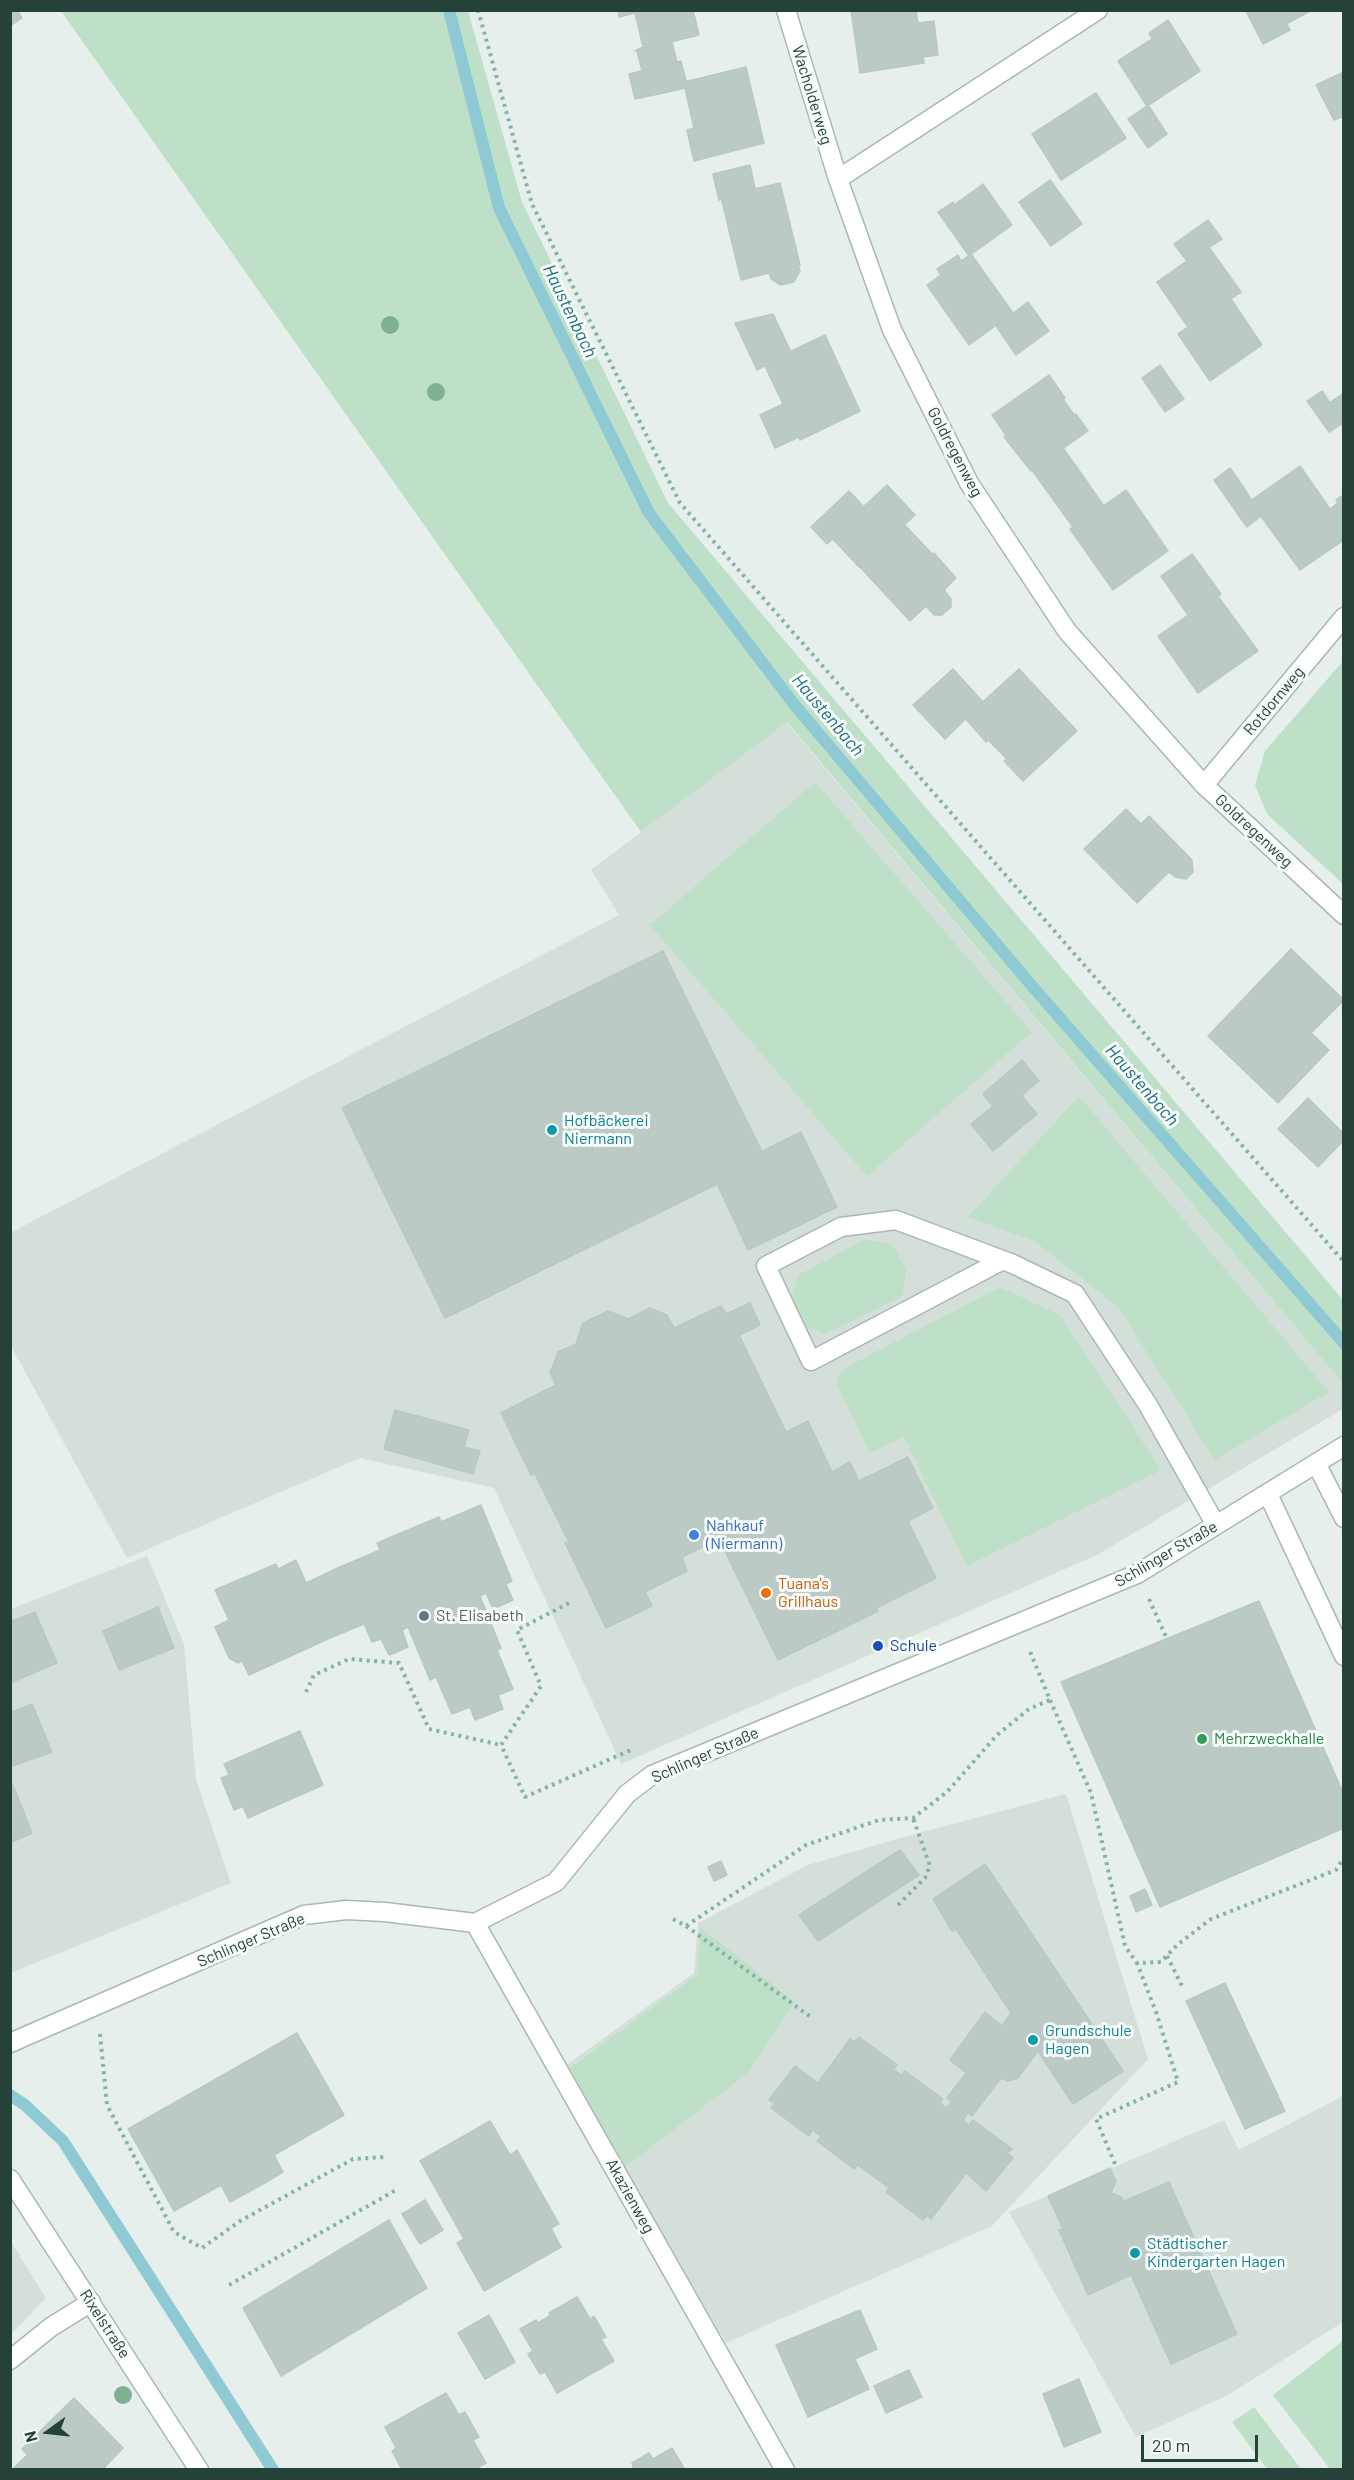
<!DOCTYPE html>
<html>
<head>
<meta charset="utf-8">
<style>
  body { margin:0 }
  #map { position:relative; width:1354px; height:2480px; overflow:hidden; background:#e6efeb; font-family:Barlow,sans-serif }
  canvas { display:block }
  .frame { position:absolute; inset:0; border:12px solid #24423a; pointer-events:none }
  .north { position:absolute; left:18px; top:2402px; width:60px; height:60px; -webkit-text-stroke:4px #f7fbf9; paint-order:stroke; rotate:255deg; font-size:16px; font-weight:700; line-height:24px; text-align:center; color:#24423a }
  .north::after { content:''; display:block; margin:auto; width:21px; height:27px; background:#24423a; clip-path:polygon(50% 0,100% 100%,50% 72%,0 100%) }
  .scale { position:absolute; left:1141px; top:2435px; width:117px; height:27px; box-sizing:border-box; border:3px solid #24423a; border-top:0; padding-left:8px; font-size:18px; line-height:21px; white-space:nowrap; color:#24423a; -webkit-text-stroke:4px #f7fbf9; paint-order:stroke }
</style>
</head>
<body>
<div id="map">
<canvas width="1354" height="2480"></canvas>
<div class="frame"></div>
<div class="north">N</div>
<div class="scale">20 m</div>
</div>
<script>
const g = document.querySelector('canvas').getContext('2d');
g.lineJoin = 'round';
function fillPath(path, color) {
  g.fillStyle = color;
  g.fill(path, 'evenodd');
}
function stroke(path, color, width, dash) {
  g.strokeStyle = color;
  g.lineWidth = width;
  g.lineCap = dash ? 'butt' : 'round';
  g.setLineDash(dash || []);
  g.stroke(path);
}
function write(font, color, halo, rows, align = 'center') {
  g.font = font + ' Barlow,sans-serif';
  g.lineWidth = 6;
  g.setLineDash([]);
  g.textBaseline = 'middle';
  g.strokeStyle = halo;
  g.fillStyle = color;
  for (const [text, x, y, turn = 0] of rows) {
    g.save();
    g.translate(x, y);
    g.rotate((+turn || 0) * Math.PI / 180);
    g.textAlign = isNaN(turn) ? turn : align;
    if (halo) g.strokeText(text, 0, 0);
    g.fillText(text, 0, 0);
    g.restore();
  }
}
const built = new Path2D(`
  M786,722L1343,1384V1409L1097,1555L621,1764L494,1488L360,1458L127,1558L11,1346L10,1233L619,915L591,870Z
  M147,1556L184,1644L196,1780L231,1883L11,1973V1609Z
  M1066,1794L1148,2059L992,2226L726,2343L565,2066L694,1973L698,1923L808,1865L900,1838Z
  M1343,2096L1344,2259L1341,2261L1344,2266L1343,2322L1228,2395L1136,2437L1009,2212L1224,2120L1239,2150Z
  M10,2240L46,2298L11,2334H10Z`);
const green = new Path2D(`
  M61,11H468L522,202L668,503L1343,1300V1384L787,722L641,832Z
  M1343,661V884L1267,814L1255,785L1265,751Z
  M815,782L1032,1032L867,1176L650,925Z
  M1079,1096L1329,1392L1215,1460L1118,1307L1036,1242L968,1217Z
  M864,1240L892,1244L906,1269L903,1296L826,1334L805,1327L792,1298L798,1275Z
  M1000,1287L1060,1315L1161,1470L967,1566L904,1437L870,1453L837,1384L841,1370Z
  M700,1927L795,2002L749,2072L625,2167L570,2068L698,1974Z
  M1343,2341V2469H1330L1273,2395Z
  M1254,2407L1301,2469H1267L1232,2422Z`);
const stream = new Path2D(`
  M449,10L499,208L649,513L793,703L1032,986L1344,1343
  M10,2095L25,2105L63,2141L273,2470`);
const building = new Path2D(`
  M10,10H17L22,18L10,26Z
  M618,10H693L699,35L635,51L643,47L635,13L619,17Z
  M851,10H916L918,23L934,21L938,55L923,57L924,63L860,73Z
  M1252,10H1280L1290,30L1263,44L1247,13Z
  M1280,10H1312L1286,24Z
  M1168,20L1200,71L1147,106L1118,61L1152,39L1149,33Z
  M672,42L677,62L642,71L637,51Z
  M681,61L686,81L676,84L677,90L635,99L629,74Z
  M746,67L764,143L694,161L687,130L694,128L685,88L677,90L676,84Z
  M1344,72V116L1334,120L1316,85Z
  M1096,93L1126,138L1061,180L1032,134Z
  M1148,105L1167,134L1148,148L1128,119Z
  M750,165L755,189L721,197L722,199L719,200L713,174Z
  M1050,180L1082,224L1051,246L1019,202Z
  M780,183L800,265H798L800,271L794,282L781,285L771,279L769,273L741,280L721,197Z
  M983,184L1012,225L969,256L938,212L953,202L954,205Z
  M1208,220L1222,239L1187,261L1174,244Z
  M1208,246L1241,292L1188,327L1157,282Z
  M971,254L1013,313L969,345L927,285L941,275L937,269L958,255L961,261Z
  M1231,299L1262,345L1210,381L1178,334Z
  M1028,302L1049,331L1016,355L996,326Z
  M773,314L791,352L757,370L735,323Z
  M825,335L860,411L800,440L799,437L775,448L760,415L783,404L764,364Z
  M1160,365L1184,399L1165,412L1142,378Z
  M1049,375L1065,398L1063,399L1074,415L1076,414L1088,431L1031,471L1004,437L1006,435L992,415Z
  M1322,391L1343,423L1329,432L1307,401Z
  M1344,393V424L1329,403Z
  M1063,448L1083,476L1052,498L1032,470Z
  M1300,466L1330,509L1338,503L1336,500L1341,496L1344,499V540L1300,570L1250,501Z
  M1230,468L1244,488L1228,500L1214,480Z
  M1083,476L1103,505L1073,527L1052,498Z
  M887,485L915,515L859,567L831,537Z
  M1244,488L1261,516L1247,527L1228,500Z
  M1126,490L1168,551L1113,590L1070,529Z
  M849,491L864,507L831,537L833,539L827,544L811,527Z
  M904,524L932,554L934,553L956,578L944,590L951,599V607L942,615H934L926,606L910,621L859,566Z
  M1192,554L1221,594L1188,615L1161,576Z
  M1217,595L1258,651L1198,693L1158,636Z
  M953,669L983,702L945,739L913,705Z
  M1019,669L1077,731L1023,781L1004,761L1007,759L988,740L986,742L965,718Z
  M1126,809L1141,824L1149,816L1192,860L1193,872L1186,879L1175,877L1169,872L1137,903L1084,849Z
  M1291,949L1344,1000L1311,1033L1329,1050L1278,1103L1208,1036Z
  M663,951L766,1160L445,1318L342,1108Z
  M1022,1060L1039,1081L999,1114L983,1094Z
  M1022,1096L1037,1114L993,1151L971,1124L993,1106L999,1114Z
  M1308,1098L1344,1134V1140L1318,1167L1278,1129Z
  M801,1132L837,1207L748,1250L717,1184L766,1160L761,1152Z
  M750,1303L760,1325L739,1335L786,1432L808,1421L832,1472L850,1462L859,1481L908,1457L933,1508L908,1521L936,1578L876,1608L878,1611L778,1660L719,1539L682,1557L687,1571L645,1592L652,1606L606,1628L565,1543L569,1542L535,1474L531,1475L501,1413L556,1385L550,1373L558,1352L576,1344L583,1323L608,1311L629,1319L649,1308L667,1315L674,1328L721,1306L726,1314Z
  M395,1410L469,1430L464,1447L480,1451L473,1474L384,1449Z
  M481,1505L512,1581L506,1584L513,1600L493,1609L486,1593L480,1596L501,1648L497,1650L513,1689L498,1695L503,1709L475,1720L470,1707L452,1714L436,1677L430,1680L408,1627L402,1630L408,1647L399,1651L389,1655L381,1639L372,1642L340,1567L380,1550L377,1543L439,1517L441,1522Z
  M296,1560L330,1638L249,1675L242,1661L238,1663L229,1658L215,1627L229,1620L215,1590L276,1564L278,1569Z
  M340,1567L364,1624L330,1638L306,1583Z
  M1259,1601L1344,1795V1828L1160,1907L1061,1682Z
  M158,1607L174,1648L119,1670L103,1631Z
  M35,1612L57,1663L10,1683V1622Z
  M32,1704L52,1752L10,1767V1713Z
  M300,1731L323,1785L248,1818L243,1806L234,1810L221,1778L229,1775L224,1764Z
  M10,1785H13L32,1833L12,1842Z
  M900,1850L919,1875L818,1941L799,1915Z
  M721,1861L727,1875L714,1881L708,1867Z
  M985,1864L1123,2071L1073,2104L1038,2051L1018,2078L1009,2081L1001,2078L972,2116L968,2113L963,2120L969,2125L973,2120L1012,2149L1007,2153L1013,2158L986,2191L966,2173L931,2219L927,2215L923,2220L886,2192L889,2188L858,2165L854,2169L817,2141L821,2136L812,2130L809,2136L771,2108L775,2103L769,2100L795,2066L818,2083L850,2039L855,2042L859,2037L897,2065L893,2070L902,2075L905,2071L943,2099L940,2103L946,2108L952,2102L947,2098L966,2073L950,2060L985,2012L1002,2026L1011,2013L956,1929L952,1931L933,1899Z
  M1145,1889L1152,1905L1136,1912L1130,1896Z
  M1225,1983L1285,2111L1245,2129L1186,2001Z
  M297,2033L344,2115L274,2155L283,2172L263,2184L230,2202L221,2185L174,2211L128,2129Z
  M490,2121L510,2155L517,2150L559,2224L551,2228L561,2247L484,2291L457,2243L464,2239L420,2161Z
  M1110,2168L1116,2181L1111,2193L1121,2197L1124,2201L1169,2182L1237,2334L1171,2364L1131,2275L1088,2295L1059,2230L1063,2229L1048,2196Z
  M425,2200L443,2230L420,2244L402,2214Z
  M389,2220L427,2288L281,2376L243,2308Z
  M577,2297L590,2319L594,2316L606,2337L601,2339L614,2361L557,2393L545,2372L540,2374L528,2354L533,2351L520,2329L536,2320L538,2323L551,2315L549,2313Z
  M860,2310L877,2349L855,2359L869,2389L808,2417L776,2345Z
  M489,2315L515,2362L485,2379L458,2333Z
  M909,2370L922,2397L886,2413L874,2386Z
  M1079,2379L1101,2432L1064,2447L1043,2394Z
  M446,2393L459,2415L465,2412L479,2437L473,2440L486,2463L473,2470H402L392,2451L396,2448L385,2427Z
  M74,2398L123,2448L102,2470H42L22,2449Z
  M672,2448L685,2470H634L632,2463L649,2453L653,2459Z
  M27,2455L42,2470H12Z`);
const path = new Path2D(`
  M478,10L532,204L680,503L1344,1262
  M1149,1599L1167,1639
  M569,1603L517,1630L541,1686L501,1745L525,1797L633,1749
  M306,1692L314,1675L349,1659L399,1663L429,1729L501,1745
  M1050,1700L1091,1793L1125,1946L1137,1963L1161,1962L1177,1945L1211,1919L1336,1870L1344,1857
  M898,1905L925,1878L930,1866L913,1818
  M673,1919L686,1926L806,1845L879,1820L913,1818L947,1792L997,1735L1029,1709L1050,1700L1029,1649
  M686,1926L812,2018
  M1167,1956L1183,1988
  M100,2034L107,2105L174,2232L202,2248L240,2221L353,2159L386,2157
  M1115,2164L1096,2119L1178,2082L1156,2012L1137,1963
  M229,2285L396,2190`);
const minor = new Path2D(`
  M786,10L838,179L892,330L969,483L1067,631L1204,785L1344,915
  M838,179L1098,10
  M1204,785L1344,617
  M1003,1260L811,1361L766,1266L841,1227L896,1220L1013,1264L1075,1294L1148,1405L1216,1525
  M1316,1463L1344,1518
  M1268,1494L1344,1656
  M475,1923L785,2470
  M10,2043L304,1915L346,1910L385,1912L475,1923L556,1882L627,1794L652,1775L1137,1574L1344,1446
  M10,2179L199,2470
  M10,2360L51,2327L91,2302`);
const trees = [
  [390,325],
  [436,392],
  [123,2395]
];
const markers = [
  [552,1130,6,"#0f9aa8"],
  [694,1535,6,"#3f7fe0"],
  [766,1593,6,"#e8710a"],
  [424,1616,6,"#6b7280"],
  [878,1646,6,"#1a4fb4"],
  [1202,1739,6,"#2e9e5b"],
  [1033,2040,6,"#0f9aa8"],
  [1135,2253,6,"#0f9aa8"]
];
const streetNames = [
  ["Wacholderweg",812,95,73],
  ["Goldregenweg",955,452,62],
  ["Rotdornweg",1274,701,-50],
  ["Goldregenweg",1254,831,43],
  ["Schlinger Straße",1166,1554,-30],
  ["Schlinger Straße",705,1755,-24],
  ["Schlinger Straße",251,1940,-23],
  ["Akazienweg",630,2196,61],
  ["Rixelstraße",105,2324,57]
];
const cultureNames = [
  ["Hofbäckerei",564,1121],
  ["Niermann",564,1139],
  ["Grundschule",1045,2031],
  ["Hagen",1045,2049],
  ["Städtischer",1147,2244],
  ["Kindergarten Hagen",1147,2262]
];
const shopNames = [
  ["Nahkauf",706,1526],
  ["(Niermann)",706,1544]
];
const foodNames = [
  ["Tuana's",778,1584],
  ["Grillhaus",778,1602]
];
const worshipNames = [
  ["St. Elisabeth",436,1616]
];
const transitNames = [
  ["Schule",890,1646]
];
const leisureNames = [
  ["Mehrzweckhalle",1214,1739]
];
const waterNames = [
  ["Haustenbach",570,311,64],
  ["Haustenbach",828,715,50],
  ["Haustenbach",1142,1085,49]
];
fillPath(built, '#d4dfda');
fillPath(green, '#bfe0c8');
stroke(stream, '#8ec9d4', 12);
fillPath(building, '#bbcac4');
stroke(building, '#b8c9c2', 1.5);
stroke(minor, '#a8b8b2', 21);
stroke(path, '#86b3a5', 4, [3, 4.5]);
stroke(minor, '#fff', 18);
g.fillStyle = '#80af93';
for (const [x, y] of trees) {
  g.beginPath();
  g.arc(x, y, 9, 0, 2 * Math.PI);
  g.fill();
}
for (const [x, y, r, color] of markers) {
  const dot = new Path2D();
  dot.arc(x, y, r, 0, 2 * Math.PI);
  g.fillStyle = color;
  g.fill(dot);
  stroke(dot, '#f7fbf9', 2);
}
write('16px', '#24423a', '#f7fbf9', streetNames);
write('16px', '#0d838f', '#f7fbf9', cultureNames, 'left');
write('16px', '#366cbe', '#f7fbf9', shopNames, 'left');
write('16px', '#c56008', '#f7fbf9', foodNames, 'left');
write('16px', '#5b616d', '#f7fbf9', worshipNames, 'left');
write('16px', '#164399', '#f7fbf9', transitNames, 'left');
write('16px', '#27864d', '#f7fbf9', leisureNames, 'left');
write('italic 18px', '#1c6f80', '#f7fbf9', waterNames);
</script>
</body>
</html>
